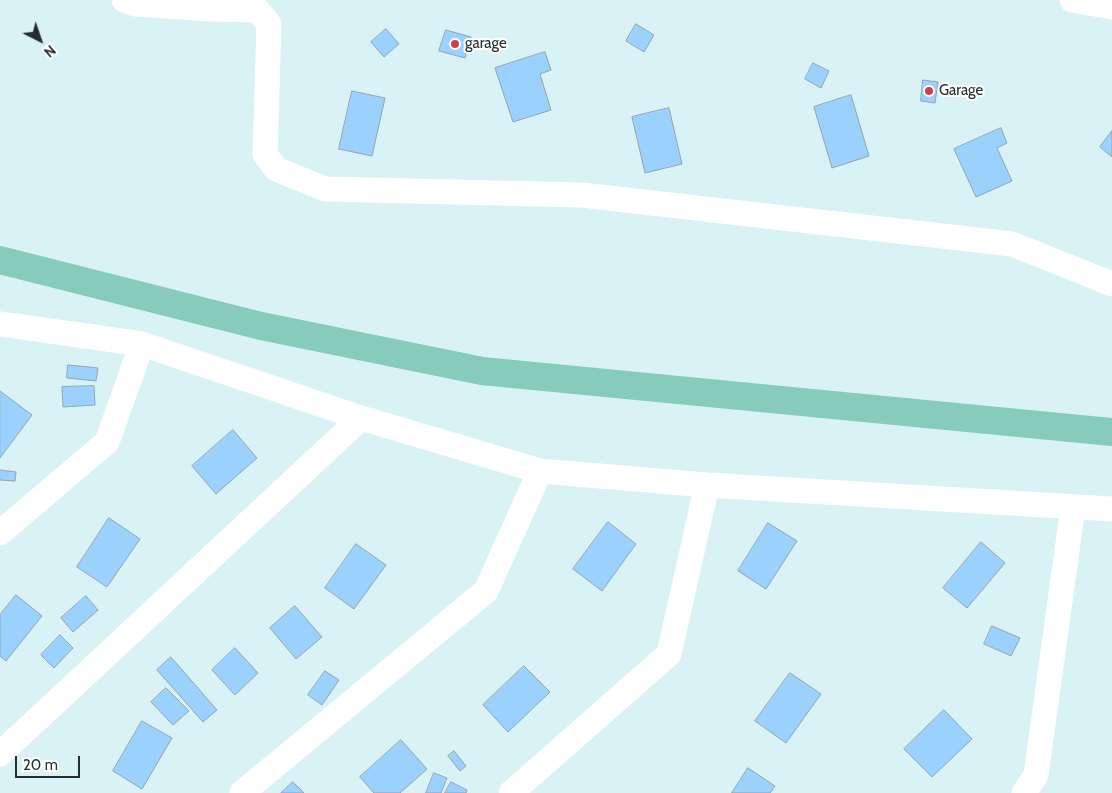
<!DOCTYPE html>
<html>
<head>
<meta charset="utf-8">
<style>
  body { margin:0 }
  #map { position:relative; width:1112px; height:793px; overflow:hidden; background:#d8f2f6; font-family:Cabin,sans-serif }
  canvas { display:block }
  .north { position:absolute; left:15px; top:15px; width:50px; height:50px; -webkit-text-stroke:4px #fff; paint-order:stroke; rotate:139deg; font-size:14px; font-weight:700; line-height:20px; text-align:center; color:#242e30 }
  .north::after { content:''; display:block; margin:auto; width:18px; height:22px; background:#242e30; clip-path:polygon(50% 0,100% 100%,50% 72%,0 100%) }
  .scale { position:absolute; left:15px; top:756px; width:65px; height:22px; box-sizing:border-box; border:2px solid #242e30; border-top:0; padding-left:6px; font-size:15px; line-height:18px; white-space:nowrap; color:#242e30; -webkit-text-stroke:4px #fff; paint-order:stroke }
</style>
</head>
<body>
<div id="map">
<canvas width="1112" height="793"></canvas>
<div class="north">N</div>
<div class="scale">20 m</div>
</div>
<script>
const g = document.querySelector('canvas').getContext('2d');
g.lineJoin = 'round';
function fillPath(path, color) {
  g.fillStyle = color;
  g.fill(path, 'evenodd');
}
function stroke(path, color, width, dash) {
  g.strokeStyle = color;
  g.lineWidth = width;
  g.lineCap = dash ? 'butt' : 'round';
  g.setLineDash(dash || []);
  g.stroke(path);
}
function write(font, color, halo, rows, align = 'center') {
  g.font = font + ' Cabin,sans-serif';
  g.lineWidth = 4;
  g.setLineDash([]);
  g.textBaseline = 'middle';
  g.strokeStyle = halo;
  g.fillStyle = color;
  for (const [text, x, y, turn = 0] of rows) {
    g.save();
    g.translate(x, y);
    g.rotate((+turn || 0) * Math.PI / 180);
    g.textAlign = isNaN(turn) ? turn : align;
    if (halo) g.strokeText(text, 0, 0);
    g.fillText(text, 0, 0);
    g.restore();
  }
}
const building = new Path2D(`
  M636,24L654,35L644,52L626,41Z
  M386,29L399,44L384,57L371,42Z
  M446,30L471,37L465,58L439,51Z
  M545,52L551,70L540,74L551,110L513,122L495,68Z
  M813,63L829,71L821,88L805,79Z
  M923,80L938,82L935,103L921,101Z
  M352,91L385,98L372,156L339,149Z
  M851,95L869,156L832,168L814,107Z
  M669,108L682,164L645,173L632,117Z
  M1001,128L1007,143L997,148L1012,181L976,197L954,149Z
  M1112,131V157L1100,147Z
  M68,365L98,368L96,381L67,378Z
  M94,386L95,405L63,407L62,387Z
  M0,391L32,415L0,458Z
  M233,430L257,458L216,494L192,466Z
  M0,470L16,472L15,481L0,480Z
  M109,518L140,539L107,587L77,567Z
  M608,522L636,544L602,591L573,569Z
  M768,523L797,541L766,589L738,571Z
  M981,542L1005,563L967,608L943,588Z
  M356,544L386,565L354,609L325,588Z
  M16,595L42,616L6,661L0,656V615Z
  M86,596L98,610L73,632L61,618Z
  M295,606L322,637L296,659L270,628Z
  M992,626L1020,638L1011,656L984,644Z
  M60,635L73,648L54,668L41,655Z
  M235,648L258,673L235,695L212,670Z
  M171,657L217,710L203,722L157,670Z
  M524,666L550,692L508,732L483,705Z
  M325,671L339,680L322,705L308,695Z
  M790,673L821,694L786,743L755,721Z
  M166,688L189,711L173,725L151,702Z
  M944,710L972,739L932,777L904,749Z
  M142,721L172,738L142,789L113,771Z
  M401,740L427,769L400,793H374L360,777Z
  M454,751L466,766L460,771L448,756Z
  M748,768L775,786L770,793H732Z
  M434,773L447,778L441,793H426Z
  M293,782L304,793H281Z
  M451,782L467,790L466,793H445Z`);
const street = new Path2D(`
  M124,0L135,4L212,9L257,10L269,24L265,154L276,169L325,189L582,195L1012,244L1112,284
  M1072,0L1112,7
  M0,324L142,344L361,418L540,471L707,485L1112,509
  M0,533L107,442L142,344
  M0,754L361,418
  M242,793L486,591L540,471
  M511,793L669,654L707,485
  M1024,793L1036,775L1073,507`);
const primary = new Path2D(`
  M0,260L261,326L482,371L1112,432`);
const markers = [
  [455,44,5,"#cf3f4b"],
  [929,91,5,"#cf3f4b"]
];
const poiNames = [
  ["garage",465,44],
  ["Garage",939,91]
];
fillPath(building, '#9bd2fd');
stroke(building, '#93a4b1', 1);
stroke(street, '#fff', 25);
stroke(primary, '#87cbba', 28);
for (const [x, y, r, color] of markers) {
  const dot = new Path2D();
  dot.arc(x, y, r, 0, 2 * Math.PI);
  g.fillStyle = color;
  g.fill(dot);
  stroke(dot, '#fff', 2);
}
write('15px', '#242e30', '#fff', poiNames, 'left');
</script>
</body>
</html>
